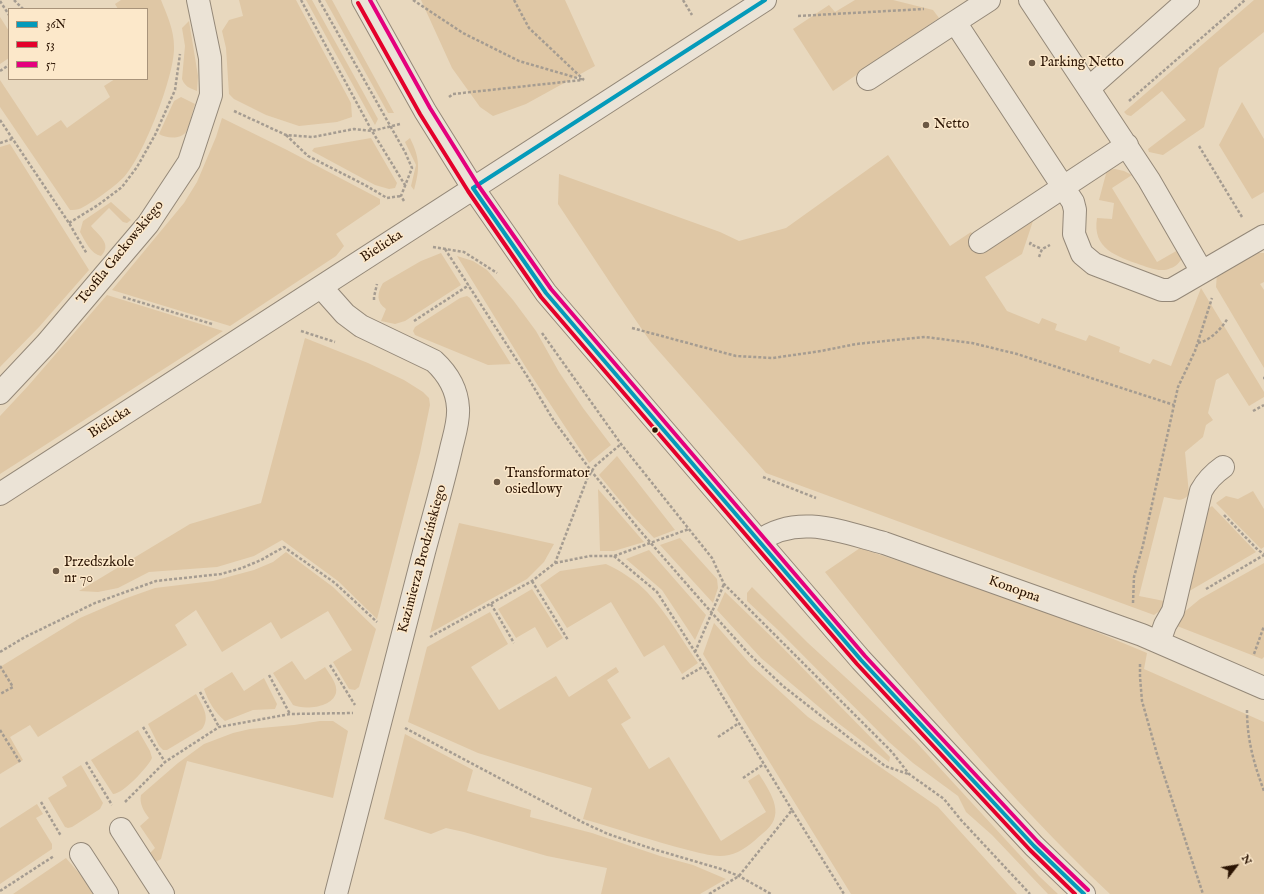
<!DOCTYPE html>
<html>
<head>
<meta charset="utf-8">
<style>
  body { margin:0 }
  #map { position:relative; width:1264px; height:894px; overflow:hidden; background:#e8d8be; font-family:"IM FELL English",serif }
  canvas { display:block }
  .legend { position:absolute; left:8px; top:8px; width:140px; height:72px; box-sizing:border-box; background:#fce8ca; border:1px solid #a8937a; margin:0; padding:5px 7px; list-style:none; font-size:12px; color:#2b1403 }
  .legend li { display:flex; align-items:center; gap:8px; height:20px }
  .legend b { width:20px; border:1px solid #a8937a }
  .north { position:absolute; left:1216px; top:846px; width:40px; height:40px; -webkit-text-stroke:3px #fce8ca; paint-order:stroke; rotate:59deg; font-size:11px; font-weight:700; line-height:16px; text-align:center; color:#2b1403 }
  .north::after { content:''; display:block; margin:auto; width:14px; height:18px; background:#2b1403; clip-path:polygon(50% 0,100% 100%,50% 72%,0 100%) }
</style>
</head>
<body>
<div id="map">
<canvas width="1264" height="894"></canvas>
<ul class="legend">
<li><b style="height:5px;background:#049aba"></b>36N</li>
<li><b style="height:5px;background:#e4002b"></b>53</li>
<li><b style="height:5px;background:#e5007d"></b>57</li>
</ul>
<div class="north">N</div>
</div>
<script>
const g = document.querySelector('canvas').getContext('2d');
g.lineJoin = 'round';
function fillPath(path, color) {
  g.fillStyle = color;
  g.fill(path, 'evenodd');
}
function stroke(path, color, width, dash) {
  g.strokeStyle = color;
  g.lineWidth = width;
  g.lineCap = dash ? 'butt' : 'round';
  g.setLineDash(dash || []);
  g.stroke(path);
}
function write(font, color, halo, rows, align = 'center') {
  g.font = font + ' "IM FELL English",serif';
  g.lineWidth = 3;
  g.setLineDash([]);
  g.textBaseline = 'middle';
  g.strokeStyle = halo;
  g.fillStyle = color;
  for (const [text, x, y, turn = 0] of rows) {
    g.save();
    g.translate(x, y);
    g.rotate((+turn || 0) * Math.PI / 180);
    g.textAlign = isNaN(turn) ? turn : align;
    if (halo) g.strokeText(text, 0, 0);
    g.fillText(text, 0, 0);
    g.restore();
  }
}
const green = new Path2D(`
  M121,0H161C167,15 174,30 174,47C175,75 143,157 124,177C115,186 105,193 95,200C86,205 80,211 70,210L0,107V80L37,136L61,120L67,128L110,97L104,86L115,79H147V9H118L115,4Z
  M239,0H296L351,103L352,117L337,122L299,126L266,115L234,99L229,94L226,48L222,31L229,20L243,16Z
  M306,0H312L378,119L375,125Z
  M325,0H332L394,113H388Z
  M421,0H565L595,66L526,104L493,116L480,107L452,68Z
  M855,0H893L933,10L939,18L833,91L793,29L829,5L835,12Z
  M1254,0H1264V32L1219,68L1204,127L1163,155L1149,152L1148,149L1186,120L1162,91L1131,116L1127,115L1124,112Z
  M0,17L9,31V58L0,64Z
  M189,21L198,76L197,91C190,88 185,87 182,79L185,46L182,28Z
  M181,97L195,104C192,112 190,125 186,132C180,140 166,138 159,134L174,101Z
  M1242,102L1264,139V192L1252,199L1219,145Z
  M222,118L287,150L380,199V204L336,234L344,246L336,256L230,326L112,290L184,203L197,182L216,137Z
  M371,138L397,183L395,188L389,189L375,185L312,151L314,148Z
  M410,138C420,158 420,169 414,190L411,186L416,165L405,142Z
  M10,144L89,270L39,327L0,367V147Z
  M888,155L950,246L971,232L984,253L1033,221L1022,254L985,277L1007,311L1039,324L1042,318L1057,324L1055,330L1086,341L1089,335L1120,347L1119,352L1150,364L1153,359L1171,366L1201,288L1264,392V397L1249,406L1228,373L1216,380L1208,413L1213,420L1206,425L1203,437L1185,452L1189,494C1182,504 1173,498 1164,497L1139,596L1164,601L1161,610L1154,615L766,473L650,341L615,290L558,204L559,174L720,232L739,241L786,228Z
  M1115,169L1124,171L1132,175L1112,188L1157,262L1178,250L1183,258C1179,262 1176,267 1171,268C1161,273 1150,268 1141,265C1116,256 1092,249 1097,218L1112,219L1114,203L1099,200L1107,170Z
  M111,202L131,220L127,223L123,222L109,208L91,226C98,235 113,244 101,256C91,254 85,241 80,232L83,221Z
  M441,253L461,285L405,321L395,324L381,321L386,309C376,302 377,293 383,283L421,261Z
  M1250,253H1264V282L1260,284L1264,290V368L1216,287L1217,273Z
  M457,256L473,261L487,270L513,300L536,331L559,372L583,408L611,445L589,463L525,366Z
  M107,295L223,331L0,474V416L28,386Z
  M467,296L470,298L511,364L488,365L415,335L413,331L415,327L460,298Z
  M305,338L368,363L404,380L423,392L429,398L430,405L420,453L377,619L338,581L282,540L254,556L217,567L149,572L118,588L98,592L79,591L190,524L261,503Z
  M617,456L675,530L654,538L631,514L599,475Z
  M598,489L644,542L614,551H600Z
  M1253,491L1264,509V547L1261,549L1216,503L1226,496L1238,499Z
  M1212,506L1256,552L1186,593L1207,510Z
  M459,523L554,544L544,562L527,579L430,633Z
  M680,538L717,579L718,588L713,603L660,545Z
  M860,548L1044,610L1147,653L1144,669L1264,722V894H1110C1006,796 914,684 825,572Z
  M649,550L706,615L695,640L662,590L626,559Z
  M286,552L333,587L376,629L359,687L355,690L349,689L333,662L352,650L328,611L281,639L271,622L222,652L196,610L175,625L187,645L38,737L30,725L10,737L23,760L0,774V667L80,618L124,599L155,588L213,581L254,570L273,562Z
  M1264,563V657L1262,659L1177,626L1183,613L1200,599Z
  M606,564C619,570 637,581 647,592C667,613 682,640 698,663L682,674L664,645L644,657L611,602L567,628L540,585L560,571Z
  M752,587L808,643L916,742L1039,876L1058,894H1048L992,835L966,812L958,796L913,763L889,742L777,629L747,601V593Z
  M532,589L563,638L547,648L535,627L516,638L498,609Z
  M725,592L779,644L890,757L889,762L838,723L761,658L717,610Z
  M490,612L508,644L471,667L499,710L556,676L569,697L616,667L619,672L607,680L631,718L621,724L649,769L669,757L721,841L766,812L748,781L759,774C772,795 787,816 762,834C753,842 741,853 729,855C715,858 701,853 688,850C652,841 618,829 583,819L592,788L478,753L408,722L427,647Z
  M714,623L751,665L808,717L938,807L1017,894H851L703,654Z
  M292,661L305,680L325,667C330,675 338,684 336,693C332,708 304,710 293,705L273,673Z
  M232,672L244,691L264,678L277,704L275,709L253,710L225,721C215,713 208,701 204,689Z
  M196,694C202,705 211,717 202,729L167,750H163L159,746L148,724Z
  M320,721H333L348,731L333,798L187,761L161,859L154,863L148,855L155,848L140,826L149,818C144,812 139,803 141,795L178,763L204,744L233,733L250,729L294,725Z
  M138,730L150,751L152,758C148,767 123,794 113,794L91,760Z
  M405,734L473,770L467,791L531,810L530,817L592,833L660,856L693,865L726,879L700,894H601L607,868L547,856L464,832L446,828L431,834L384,819Z
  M81,765L103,803L100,809L72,827L68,828L65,827L48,798L67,786L62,777Z
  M37,804L43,814L36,818L52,844V849L0,884V828Z
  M66,858L97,894H13Z`);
const path = new Path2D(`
  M14,0L23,9
  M301,0L372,131L405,185
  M319,0L405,152L412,168L401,196L404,201
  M413,0L463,33L519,61L584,80
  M514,0L529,28L584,80
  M683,0L692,15
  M0,1L9,15
  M798,16L924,9
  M0,71L9,65
  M449,97L453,94L582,80
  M1129,101L1245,0
  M234,111L286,135L313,137L354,129L372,131L400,124
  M0,120L69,223L87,254
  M286,135L308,156L365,185L387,198L401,196
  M0,143L12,139
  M1199,146L1242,217
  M69,223L98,205L122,187L137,167L155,135L175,90L180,54
  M1031,242L1030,244L1042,249
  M433,247L464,252L497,273
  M445,249L527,376L554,421L592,472L642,533L712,613L749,654L783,686L885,766L908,774
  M1039,257L1042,249L1050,245
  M123,297L212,324
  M374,300V297L377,284
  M414,321L469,285
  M632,328L736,356L773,358L821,351L856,344L925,337L972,343L1017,354L1174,405
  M301,331L335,342
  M542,333L621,444L712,558L724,584L892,752L909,774L944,799L961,820L1030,894
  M1198,343C1211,340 1221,329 1228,318
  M1263,378H1264
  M1253,411L1264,405
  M763,477L816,498
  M1224,515L1258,550L1264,554
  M614,556L657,592L704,666L792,810
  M555,563L590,556H614L689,529
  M532,581L568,640
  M1206,589L1264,555
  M1133,603L1134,577L1143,545L1178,387L1195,351L1212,298
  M491,604L514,643
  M430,637L532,581L555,563L587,479L595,466L621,444
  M0,652L25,637L95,603L156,581L221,574L242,568L261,560L284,547L335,583L377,622
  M695,652L724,584
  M1254,654L1264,626
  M1140,664V677L1142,701L1157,754L1203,894
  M330,665L355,705
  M0,666L13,687L0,694
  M269,675L290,714
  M682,679L704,666
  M200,692L219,727
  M1247,710C1247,740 1254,764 1264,791
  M143,727L165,762
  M405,728L582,822L608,834L653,849L721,869L739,876L771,894
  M0,730L20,762
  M718,737L739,723
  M86,762L112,805
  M743,778L764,764
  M41,802L61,836
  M125,802L165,762L219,727L290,714L353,713
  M0,891L54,856
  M709,894L739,876L792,810L844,894`);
const minor = new Path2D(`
  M363,0L425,111L473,188L546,293L861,660L1034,846L1084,894
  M989,0L955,22L1073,202L1075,210L1074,234L1082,254L1094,264L1162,290H1171L1264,236
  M1030,0L1149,180L1202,272
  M868,79L955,22
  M1089,88L1188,0
  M980,242L1127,145
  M321,287L345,314L361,326L434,361C447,373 457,389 458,408C459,422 454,436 451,449C443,484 433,518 424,552C394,666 365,780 336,894
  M0,393L46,344L148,224L189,162L211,95L210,58L198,0
  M0,494L765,0
  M759,541C798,513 842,532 884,543L1142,635L1264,688
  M1159,642L1165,625L1173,611L1201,491C1207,480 1213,474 1223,467
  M121,829L163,894
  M81,854L107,894`);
const bus1 = new Path2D(`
  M473,188L546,293L861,660L1034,846L1084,894
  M473,188L765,0`);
const bus2 = new Path2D(`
  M358,3L420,114L468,191L541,297L857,664L1030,850L1075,894`);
const bus3 = new Path2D(`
  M370,0L430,108L478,185L551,289L865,656L1038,842L1088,890`);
const markers = [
  [1032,63,4,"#6d5944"],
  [926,125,4,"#6d5944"],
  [655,430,3.5,"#2b1403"],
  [497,482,4,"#6d5944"],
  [56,571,4,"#6d5944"]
];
const poiNames = [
  ["Parking Netto",1040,63],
  ["Netto",934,125],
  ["Transformator",505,474],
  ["osiedlowy",505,490],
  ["Przedszkole",64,563],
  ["nr 70",64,579]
];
const streetNames = [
  ["Bielicka",382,247,-33],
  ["Teofila Gackowskiego",121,253,-51],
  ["Bielicka",110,423,-33],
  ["Kazimierza Brodzińskiego",423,559,-75],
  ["Konopna",1014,590,20]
];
fillPath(green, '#dfc7a5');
stroke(minor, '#948878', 24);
stroke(path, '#a59c91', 2.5, [3, 2]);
stroke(minor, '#ebe3d6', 22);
stroke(bus1, '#049aba', 4);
stroke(bus2, '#e4002b', 4);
stroke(bus3, '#e5007d', 4);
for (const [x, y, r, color] of markers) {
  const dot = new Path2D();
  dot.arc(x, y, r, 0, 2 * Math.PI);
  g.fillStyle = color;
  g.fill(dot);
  stroke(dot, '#fce8ca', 1.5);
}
write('14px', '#2b1403', '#fce8ca', poiNames, 'left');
write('14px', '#2b1403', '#fce8ca', streetNames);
</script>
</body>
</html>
